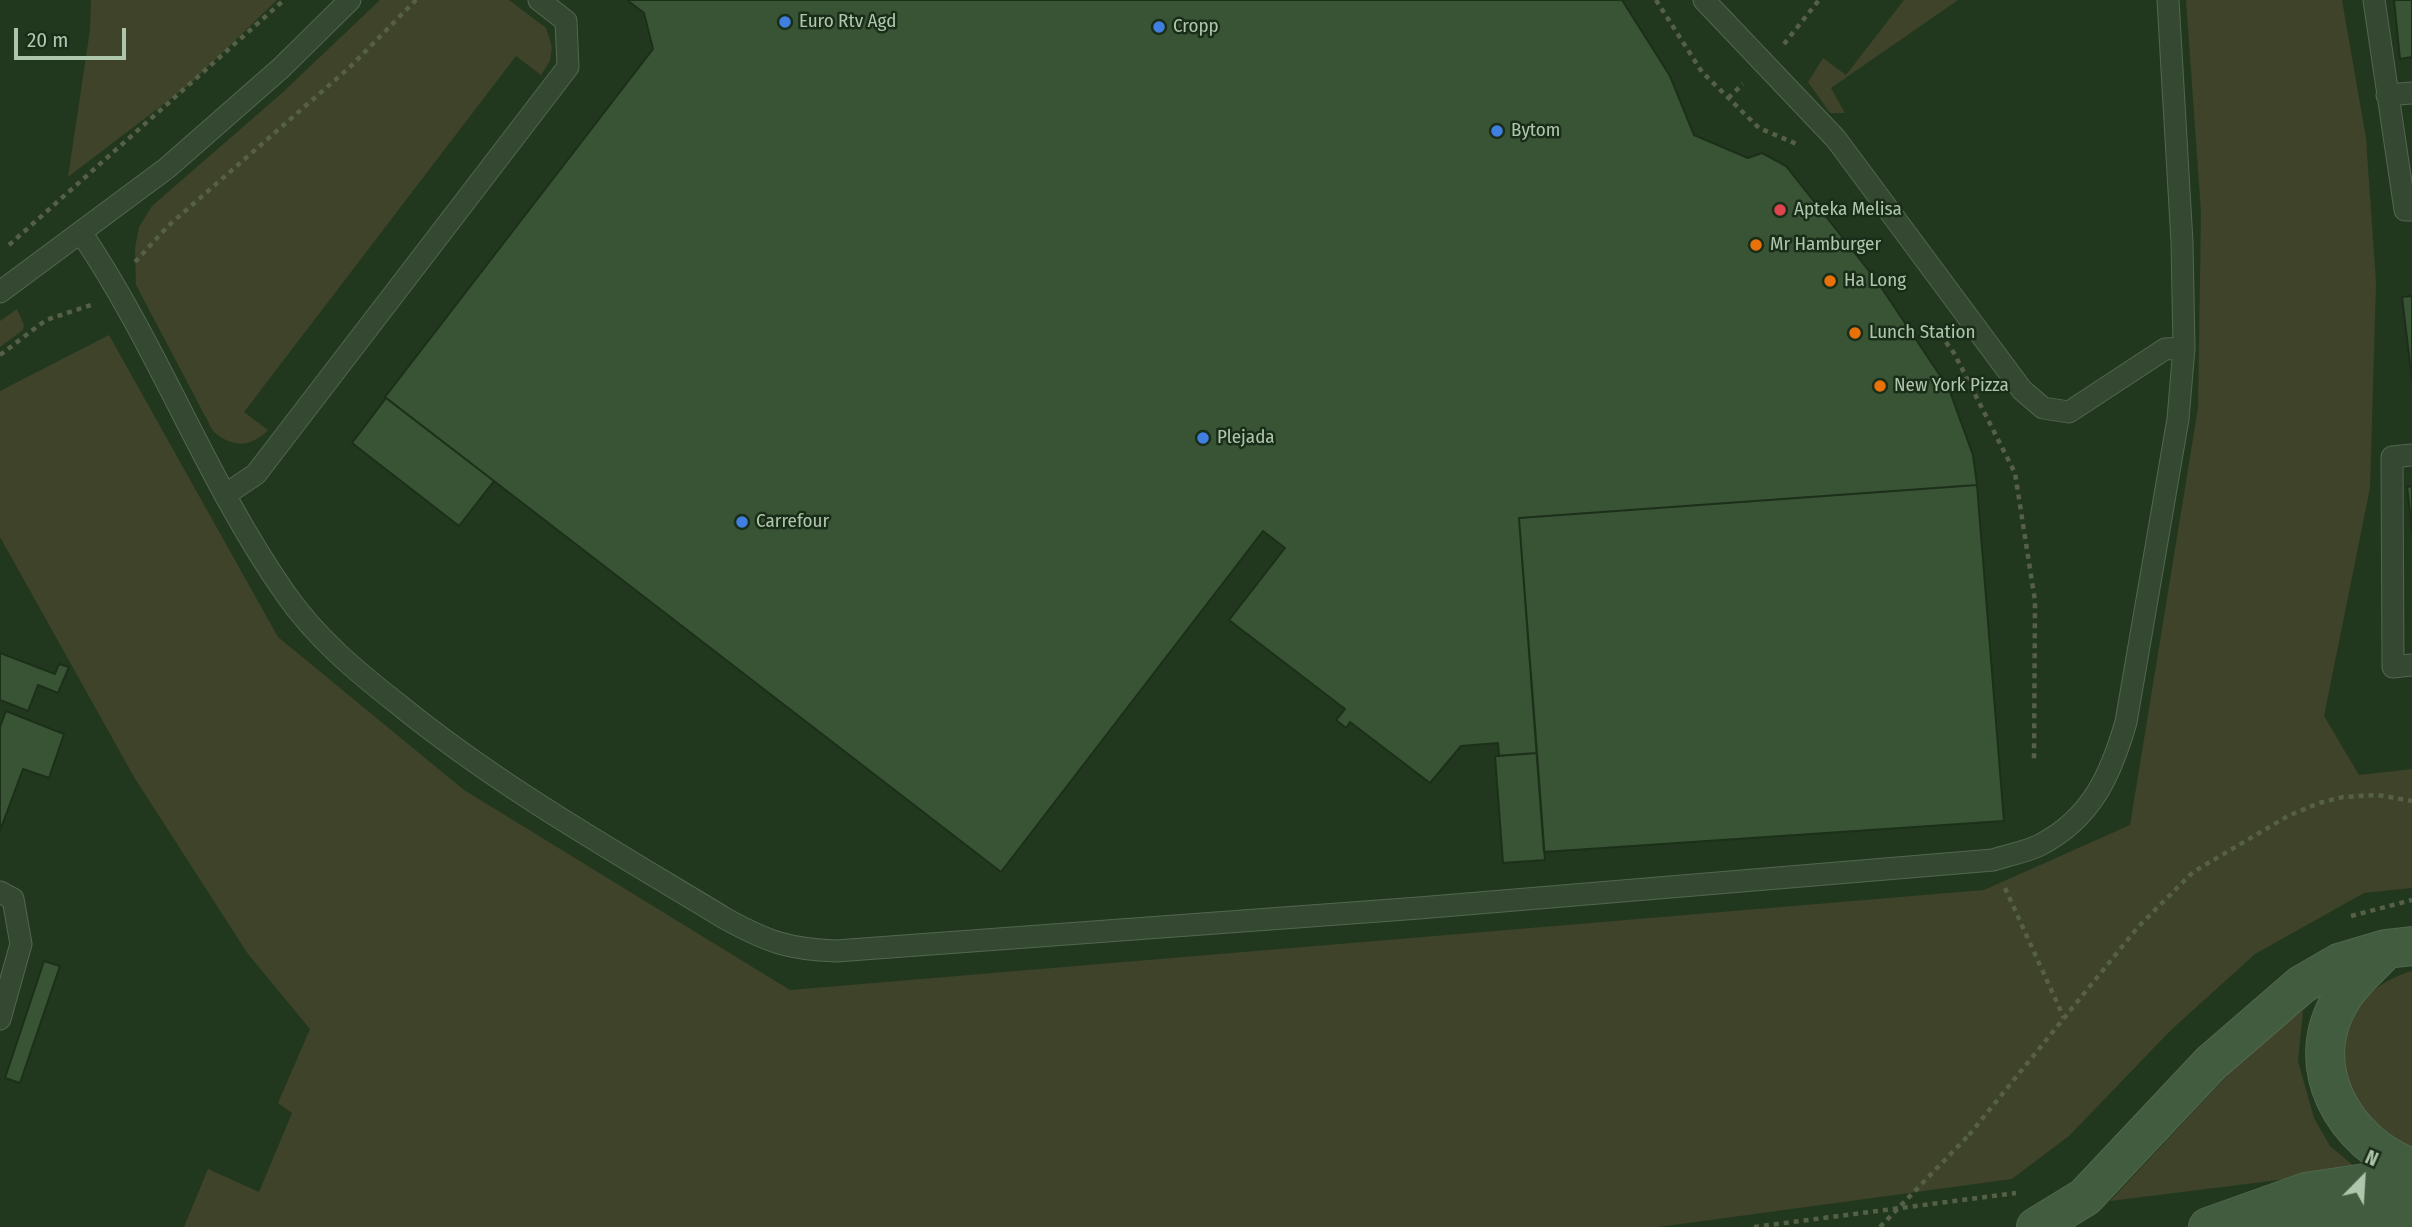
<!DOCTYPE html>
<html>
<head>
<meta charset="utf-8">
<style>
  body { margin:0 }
  #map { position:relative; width:2412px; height:1227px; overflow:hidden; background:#22381e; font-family:"Fira Sans Condensed",sans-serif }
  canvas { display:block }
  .north { position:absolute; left:2328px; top:1143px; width:70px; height:70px; -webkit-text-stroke:5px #1a2d18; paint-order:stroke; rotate:24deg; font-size:19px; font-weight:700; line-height:28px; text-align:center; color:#aec6ac }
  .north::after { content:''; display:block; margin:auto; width:24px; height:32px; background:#aec6ac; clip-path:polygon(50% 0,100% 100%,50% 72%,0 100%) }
  .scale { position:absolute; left:14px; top:28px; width:112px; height:32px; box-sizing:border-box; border:4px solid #aec6ac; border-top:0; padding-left:9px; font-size:21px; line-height:24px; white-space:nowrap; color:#aec6ac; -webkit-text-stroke:5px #1a2d18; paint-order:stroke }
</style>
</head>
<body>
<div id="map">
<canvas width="2412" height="1227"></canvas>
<div class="north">N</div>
<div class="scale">20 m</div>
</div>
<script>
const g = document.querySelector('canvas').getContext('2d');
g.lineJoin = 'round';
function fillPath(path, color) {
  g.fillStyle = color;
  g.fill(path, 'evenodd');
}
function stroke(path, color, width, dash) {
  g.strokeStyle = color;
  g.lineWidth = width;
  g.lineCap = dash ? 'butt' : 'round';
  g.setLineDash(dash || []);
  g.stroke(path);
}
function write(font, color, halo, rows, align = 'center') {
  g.font = font + ' "Fira Sans Condensed",sans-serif';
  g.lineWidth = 5;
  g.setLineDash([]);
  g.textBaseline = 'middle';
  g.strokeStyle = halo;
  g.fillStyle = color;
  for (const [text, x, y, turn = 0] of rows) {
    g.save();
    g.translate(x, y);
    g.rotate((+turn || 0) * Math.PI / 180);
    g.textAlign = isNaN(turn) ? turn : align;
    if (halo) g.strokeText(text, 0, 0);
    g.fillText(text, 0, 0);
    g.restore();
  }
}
const green = new Path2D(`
  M91,0H277L190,84L68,177L90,30Z
  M380,0H509L546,28L552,47L550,61L541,75L516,56L244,412L268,430C250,448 232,448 213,431L136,285L135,248L139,227L152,206L282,93Z
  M1904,0H1958L1831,88L1845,113H1830L1808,82L1823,58L1846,75Z
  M2186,0H2342L2366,138L2376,283L2370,488L2324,716L2359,775L2412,769V888L2364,893L2255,954L2171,1030L2069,1136L2012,1179L1659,1227H184L208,1169L259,1192L292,1113L278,1103L310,1029L248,954L134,777L0,537V391L109,335L278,637L464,790L790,990L1984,890L2130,825L2198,408L2201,212Z
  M17,309L24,325L23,330L0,347V321Z
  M2412,971V1149C2396,1139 2375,1130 2362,1117C2356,1111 2353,1096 2350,1087C2331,1033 2358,987 2412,971Z
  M2303,1011L2298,1061L2314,1118L2330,1146L2359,1170L2110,1201L2254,1047Z`);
const building = new Path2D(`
  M627,0H1622L1670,76L1694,135L1748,158L1762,153L1786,166L1877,281L1949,389L1973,455L1977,485L1519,518L1537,753L1499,756L1498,743L1461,746L1430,783L1350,722L1346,728L1336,720L1345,709L1229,620L1285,548L1263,531L1001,872L385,397L653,49L644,13Z
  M2394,0H2412V57L2400,59Z
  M2412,296V380L2402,297Z
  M386,398L494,481L459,526L352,443Z
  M1977,485L2004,821L1544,852L1519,518Z
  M2412,486V530L2407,487Z
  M0,653L55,674L59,664L69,667L58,693L38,685L28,711L0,700Z
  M6,711L64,734L49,778L23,769L0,831V727Z
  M1537,753L1545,860L1503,863L1495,756Z
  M44,961L60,966L20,1083L5,1078Z`);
const path = new Path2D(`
  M1656,0L1702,72L1759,128L1799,145
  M1784,44L1819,0
  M1728,98L1743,84
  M9,245L284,0
  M135,262L168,226L350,67L416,0
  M1940,334L1954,353L2015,473L2035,601L2034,761
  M0,355L46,320L91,305
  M2005,888L2064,1018
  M2351,916L2412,900
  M1969,1135L2138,927L2193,872L2288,816L2319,803L2343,797L2378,795L2412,801
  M1754,1227L2016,1193`);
const lane = new Path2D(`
  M1704,0L1836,139L2022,390L2043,408L2069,412L2165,349L2184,348
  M2374,0L2405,210H2412
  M2387,95L2412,93
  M82,234C159,348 206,480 285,593C316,638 356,671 398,704C500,787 614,851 726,919C768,942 788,949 836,951L1419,908L1993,860C2008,855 2026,852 2040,845C2092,818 2111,774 2126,722L2178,419L2184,348L2182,242L2168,0
  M0,292L167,168L281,68L350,0
  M2412,455L2392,457L2393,667L2412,665
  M225,495L256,474L568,67L566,21L539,0
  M0,892L13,899L21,944L0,1019`);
const secondary = new Path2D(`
  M2386,949C2372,965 2353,980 2342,998C2299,1065 2344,1143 2412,1168
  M2036,1227L2085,1197L2212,1062L2301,985L2339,963L2386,949L2412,946
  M2208,1227L2306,1192L2412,1176
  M2276,1227L2412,1211`);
const pathBridge = new Path2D(`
  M1880,1227L1969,1135`);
const markers = [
  [785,22,7,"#3f7fe0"],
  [1159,27,7,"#3f7fe0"],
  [1497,131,7,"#3f7fe0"],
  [1780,210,7,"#e0444e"],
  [1756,245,7,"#e8710a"],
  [1830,281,7,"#e8710a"],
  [1855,333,7,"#e8710a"],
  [1880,386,7,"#e8710a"],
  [1203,438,7,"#3f7fe0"],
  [742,522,7,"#3f7fe0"]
];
const poiNames = [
  ["Euro Rtv Agd",799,22],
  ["Cropp",1173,27],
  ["Bytom",1511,131],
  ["Apteka Melisa",1794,210],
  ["Mr Hamburger",1770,245],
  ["Ha Long",1844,281],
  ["Lunch Station",1869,333],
  ["New York Pizza",1894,386],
  ["Plejada",1217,438],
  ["Carrefour",756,522]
];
fillPath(green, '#3e4329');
fillPath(building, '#385435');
stroke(building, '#1c2f19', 2);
stroke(lane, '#52674f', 23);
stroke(secondary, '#52674f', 40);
stroke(path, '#556047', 4.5, [5, 5]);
stroke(lane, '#354932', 21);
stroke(secondary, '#425c3f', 38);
stroke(pathBridge, '#556047', 4.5, [5, 5]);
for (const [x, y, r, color] of markers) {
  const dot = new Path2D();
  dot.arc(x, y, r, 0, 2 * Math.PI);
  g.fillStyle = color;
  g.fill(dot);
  stroke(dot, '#1a2d18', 2.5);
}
write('19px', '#aec6ac', '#1a2d18', poiNames, 'left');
</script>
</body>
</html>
